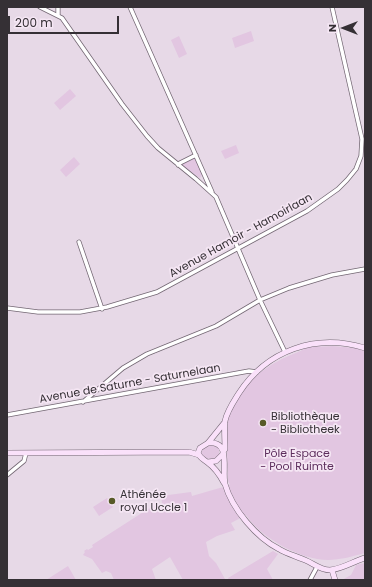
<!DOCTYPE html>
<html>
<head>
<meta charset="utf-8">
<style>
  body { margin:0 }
  #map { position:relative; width:372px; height:587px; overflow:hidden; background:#e7d9e7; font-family:Poppins,sans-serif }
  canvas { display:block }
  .frame { position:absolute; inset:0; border:8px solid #353035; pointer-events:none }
  .north { position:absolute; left:324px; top:8px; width:40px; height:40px; -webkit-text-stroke:3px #f5e6f4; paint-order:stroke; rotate:270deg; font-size:11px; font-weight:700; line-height:16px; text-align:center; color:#353035 }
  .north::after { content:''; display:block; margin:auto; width:14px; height:18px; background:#353035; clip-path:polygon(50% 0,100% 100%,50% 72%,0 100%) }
  .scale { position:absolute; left:8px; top:16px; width:111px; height:18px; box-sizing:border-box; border:2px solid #353035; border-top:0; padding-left:5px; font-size:12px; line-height:14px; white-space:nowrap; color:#353035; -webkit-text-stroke:3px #f5e6f4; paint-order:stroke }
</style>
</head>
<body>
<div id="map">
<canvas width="372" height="587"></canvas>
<div class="frame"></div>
<div class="north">N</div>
<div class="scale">200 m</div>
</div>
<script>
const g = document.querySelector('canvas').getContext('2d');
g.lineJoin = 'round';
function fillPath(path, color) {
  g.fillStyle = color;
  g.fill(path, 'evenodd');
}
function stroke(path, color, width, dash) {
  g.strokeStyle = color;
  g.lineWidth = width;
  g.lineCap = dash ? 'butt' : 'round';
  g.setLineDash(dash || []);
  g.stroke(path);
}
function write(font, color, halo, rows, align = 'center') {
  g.font = font + ' Poppins,sans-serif';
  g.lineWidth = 3.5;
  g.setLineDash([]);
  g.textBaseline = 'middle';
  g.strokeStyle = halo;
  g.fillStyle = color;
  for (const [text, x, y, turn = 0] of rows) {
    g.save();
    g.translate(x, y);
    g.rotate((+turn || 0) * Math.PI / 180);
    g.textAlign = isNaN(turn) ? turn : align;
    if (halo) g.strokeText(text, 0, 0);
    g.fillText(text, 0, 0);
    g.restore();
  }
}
const green = new Path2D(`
  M251,31L254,41L235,48L232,38Z
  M179,36L187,54L179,58L171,40Z
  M70,89L76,96L60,110L54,103Z
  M236,145L239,153L225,159L221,151Z
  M74,157L80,164L66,177L60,170Z
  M194,158H195L203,174L200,178L183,166V163Z
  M332,346L355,348L365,351V553C354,556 340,560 328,560C301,560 261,538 246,515L231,523L235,530L217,536L206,542L209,556L216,563L225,579L223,580H183L170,557L152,569L156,580H114L111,573L106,571L102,573L92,559L83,555L85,552L84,551L87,549L88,550L93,547L92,545L148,509L162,503L161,496L191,492L192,496L230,485L228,481C228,463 225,433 229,416C237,386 266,365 293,354C299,352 305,348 310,347C317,346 325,347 332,346Z
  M210,445H213L219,449V455L217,458C210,459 206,460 201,454L203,449Z
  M107,498L113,507L99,516L93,507Z
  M273,551L278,554L267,569L273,580H229L228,578Z
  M365,563V580H342L351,575L356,565Z
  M68,566L76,580H46Z`);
const street = new Path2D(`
  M40,7L62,18L122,104L147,136L158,148L196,179L216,197L260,300L285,352
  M130,7L212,192
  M58,15V7
  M178,165L180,163L196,155
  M79,242L102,309
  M7,308L38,312H80L107,307L157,292L307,211L338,189L347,180L356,169L361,156L362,139L332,7
  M83,402L123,368L147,354L216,326L260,300L289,288L332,275L365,269
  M7,415L249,371L257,372
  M7,475L24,461L26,453
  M310,580L317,567`);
const secondary = new Path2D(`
  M208,443C214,442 221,444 223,451C226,462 223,474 225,484C232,509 257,538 279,549C287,554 296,556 305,560C313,563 320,570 330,570C342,569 354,561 365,558
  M223,452L225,449C225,440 224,430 225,421C227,411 234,401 239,393C267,350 316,333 365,348
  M7,453L189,452L199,455
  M208,462L216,461L223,454
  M224,483C220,475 214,467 207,462C203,459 200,458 198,453L200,448L208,443L225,422
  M332,570L335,580`);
const markers = [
  [263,423,4,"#575a27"],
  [112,501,4,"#575a27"]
];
const streetNames = [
  ["Avenue Hamoir - Hamoirlaan",241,236,-29],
  ["Avenue de Saturne - Saturnelaan",130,384,-10]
];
const poiNames = [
  ["Bibliothèque",271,417],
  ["- Bibliotheek",271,430],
  ["Athénée",120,495],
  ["royal Uccle 1",120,508]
];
const parkNames = [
  ["Pôle Espace",297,454],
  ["- Pool Ruimte",297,467]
];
fillPath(green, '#e2c6e1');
stroke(street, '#736773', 5);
stroke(secondary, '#736773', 6);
stroke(street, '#fff', 3.5);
stroke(secondary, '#fae1fa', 5);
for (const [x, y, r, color] of markers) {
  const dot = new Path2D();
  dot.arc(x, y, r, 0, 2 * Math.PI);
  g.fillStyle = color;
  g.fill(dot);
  stroke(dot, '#f5e6f4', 1.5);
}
write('11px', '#353035', '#f5e6f4', streetNames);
write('11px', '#353035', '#f5e6f4', poiNames, 'left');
write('11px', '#5d2e5d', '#f5e6f4', parkNames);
</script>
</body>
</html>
